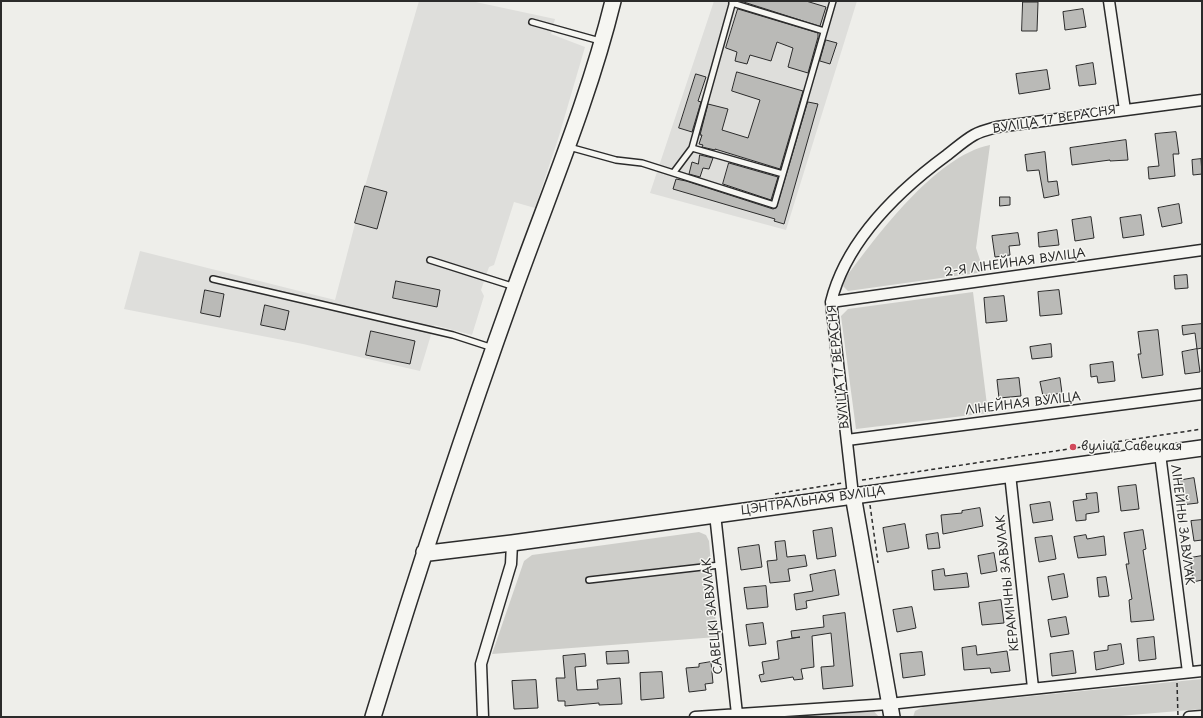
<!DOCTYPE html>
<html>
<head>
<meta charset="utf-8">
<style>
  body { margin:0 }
  #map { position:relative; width:1203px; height:718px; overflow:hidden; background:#eeeeea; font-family:"Playpen Sans",sans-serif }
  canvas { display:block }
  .frame { position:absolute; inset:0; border:2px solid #2b2b2b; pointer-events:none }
</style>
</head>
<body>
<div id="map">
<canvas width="1203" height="718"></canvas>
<div class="frame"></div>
</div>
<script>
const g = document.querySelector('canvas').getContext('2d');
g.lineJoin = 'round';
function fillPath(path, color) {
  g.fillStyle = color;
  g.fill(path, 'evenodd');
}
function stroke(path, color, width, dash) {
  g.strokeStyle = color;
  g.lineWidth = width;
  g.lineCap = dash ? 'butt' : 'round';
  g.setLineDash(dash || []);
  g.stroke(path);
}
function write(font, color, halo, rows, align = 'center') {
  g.font = font + ' "Playpen Sans",sans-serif';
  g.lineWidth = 3;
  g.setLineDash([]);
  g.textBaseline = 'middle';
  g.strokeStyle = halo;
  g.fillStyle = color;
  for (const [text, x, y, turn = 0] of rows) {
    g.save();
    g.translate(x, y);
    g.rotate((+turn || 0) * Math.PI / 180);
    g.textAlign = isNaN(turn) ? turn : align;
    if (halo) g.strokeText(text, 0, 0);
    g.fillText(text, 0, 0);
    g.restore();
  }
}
const built = new Path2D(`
  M419,1H471L555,19L551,34L585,47L559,136L535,208L514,202L494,265L489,267L481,290L484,296L472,335L434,325L420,371L303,344L124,309L140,251L335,300L365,186Z
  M714,1H857L786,230L650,193Z`);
const green = new Path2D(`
  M990,145L976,248L984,272L848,291L843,286L844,280C876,237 935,156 990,145Z
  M973,292L988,413L856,429L841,316L848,309Z
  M699,532L706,535L709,541L717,637L492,654L524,561L532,555Z
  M1202,679V709L1108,717H913L915,711L923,707Z
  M873,710L879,717H766Z`);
const building = new Path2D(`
  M741,1H806L826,7L820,26Z
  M1023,2H1038L1037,31H1022Z
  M738,9L818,33V37L808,73L788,67L793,48L777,42L771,61L750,55L747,64L735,61L737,52L726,48Z
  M1083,9L1086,27L1065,30L1063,12Z
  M826,40L837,43L830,64L820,61Z
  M1093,63L1096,84L1079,86L1076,66Z
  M1047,70L1050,89L1019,94L1016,74Z
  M737,72L803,91L780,169L715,149V150L702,147L703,145L699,144L702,135H700L708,104L728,109L722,130L748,138L760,100L732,91Z
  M696,74L706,77L698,101L701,102L692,132L679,128Z
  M808,102L818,104L784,224L774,221L775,219L673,189L676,179L686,181L773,209L776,208Z
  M1176,132L1179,154H1173L1175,176L1149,179L1148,167L1159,166L1155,134Z
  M1126,140L1128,160L1110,161V160L1072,165L1070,148Z
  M1045,152L1048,182L1057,181L1059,195L1044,198L1039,170L1027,171L1025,155Z
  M700,155L713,158L709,169L703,168L700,177L689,174L692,162L698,164Z
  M1201,159L1202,174L1193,175L1192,160Z
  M729,163L778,177L771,200L723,184Z
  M365,186L387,192L377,229L355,223Z
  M1000,197H1010V205L1000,206Z
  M1179,204L1182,223L1162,227L1158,208Z
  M1141,215L1144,235L1123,238L1120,218Z
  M1091,217L1094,238L1075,241L1072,220Z
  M1057,230L1059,245L1039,247L1038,233Z
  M1018,233L1020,245L1009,246L1010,255L995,257L992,236Z
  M1187,275L1188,288L1175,289L1174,276Z
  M396,281L440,290L437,307L393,298Z
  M205,290L224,294L220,317L201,313Z
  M1059,290L1062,314L1040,316L1038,292Z
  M1004,296L1007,321L986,323L984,298Z
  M265,305L289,311L285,330L261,325Z
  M1202,324V348L1197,349L1195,333L1183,335L1182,326Z
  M1158,330L1163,375L1142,378L1138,354H1141L1138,332Z
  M371,331L415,341L410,364L366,355Z
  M1051,344L1052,357L1032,359L1030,347Z
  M1197,349L1200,372L1185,374L1182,352Z
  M1113,362L1115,381L1098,383L1097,376L1091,377L1090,365Z
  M1019,378L1021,396L999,398L997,380Z
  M1060,378L1062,393L1043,396L1040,382Z
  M1194,478L1198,503L1181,505L1177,481Z
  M1136,485L1139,509L1121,511L1118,487Z
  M1097,493L1099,512L1086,514V520L1076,521L1073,501L1087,499L1086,494Z
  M1050,502L1053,520L1033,523L1030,505Z
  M980,508L983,526L943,534L941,515L962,513V511Z
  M1202,520V540L1194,541L1191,521Z
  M905,524L909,548L887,552L883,528Z
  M832,528L836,556L817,559L813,531Z
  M1143,530L1146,549L1143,550L1154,620L1131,622L1129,600L1132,599L1126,564H1129L1124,533Z
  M938,533L940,548L928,549L926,535Z
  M1086,535L1087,539L1104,536L1106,555L1078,558L1074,537Z
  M1052,536L1056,559L1039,562L1035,538Z
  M785,541L787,557L805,555L807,566L788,569L790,581L770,583L767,561L777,560L775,542Z
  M759,545L762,567L741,570L738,548Z
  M994,553L997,571L981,574L978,556Z
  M1202,556V580L1193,582L1190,558Z
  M944,569L945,576L967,573L969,587L934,590L932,571Z
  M835,570L839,595L806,601L807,608L796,610L794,594L813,591L810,575Z
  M1064,574L1068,597L1052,600L1048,577Z
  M1106,577L1109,596L1099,597L1097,578Z
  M766,586L768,607L747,609L744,588Z
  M1001,600L1004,623L982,625L979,603Z
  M912,607L916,628L897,632L893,610Z
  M845,613L853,686L823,689L821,667L834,666L831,633L812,636L814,667L801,669L803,679L794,680L793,677L761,682L759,675L764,674L762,662L779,659L777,641L800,637L792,638L791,631L824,627L823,616Z
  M1066,617L1069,634L1051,637L1048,620Z
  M763,623L766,644L749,646L746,625Z
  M1154,637L1156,659L1139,661L1137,639Z
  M1121,644L1124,664L1096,670L1094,652L1108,650V646Z
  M976,646L977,655L1007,651L1010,671L991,673L990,668L964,670L962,648Z
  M628,651L629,663L607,664L606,652Z
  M1073,651L1076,673L1052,676L1050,654Z
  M922,652L925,675L903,678L900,654Z
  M585,654L586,666L575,667L577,690L598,689L597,680L620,678L622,704L599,705V703L565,706V701H558L556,678H565L563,656Z
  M711,662L713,683L705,684L706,690L689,692L686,668L699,667V664Z
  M662,672L664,698L641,700L640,673Z
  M536,680L538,708L514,709L512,681Z`);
const path = new Path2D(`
  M862,480L1202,429
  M775,494L842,483
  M870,505L878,563
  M1177,683L1178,717`);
const lane = new Path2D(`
  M732,3L824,31
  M532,22L600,41
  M569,147L616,160L642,163L774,205L833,1
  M692,148L733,1
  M674,172L692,148L783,174
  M430,260L515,287
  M213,279L453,335L493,348
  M589,580L720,565`);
const street = new Path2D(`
  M1109,1L1125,110
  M831,302L1202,250
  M847,440L1202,394
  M1160,454L1188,672
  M1010,474L1033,688
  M853,495L831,302C846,241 898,191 947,155C956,148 965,140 974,135C981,131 990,129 997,127L1202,100
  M715,514L737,714
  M483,717L481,664L511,564L512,543
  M695,717L889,704L1202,671
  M1189,717L1202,716`);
const secondary = new Path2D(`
  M853,495L892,717
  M424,552L429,553L512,543L1202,448
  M373,717C417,573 464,430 515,288C549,193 589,99 613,1`);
const markers = [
  [1073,447,4,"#d1495b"]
];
const streetNames = [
  ["ВУЛІЦА 17 ВЕРАСНЯ",1054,120,-9],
  ["2-Я ЛІНЕЙНАЯ ВУЛІЦА",1015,263,-8],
  ["ВУЛІЦА 17 ВЕРАСНЯ",839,367,-96],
  ["ЛІНЕЙНАЯ ВУЛІЦА",1023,404,-7],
  ["ЦЭНТРАЛЬНАЯ ВУЛІЦА",813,501,-8],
  ["ЛІНЕЙНЫ ЗАВУЛАК",1182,525,83],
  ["КЕРАМІЧНЫ ЗАВУЛАК",1008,583,-96],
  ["САВЕЦКІ ЗАВУЛАК",713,616,-96]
];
const poiNames = [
  ["вуліца Савецкая",1081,447]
];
fillPath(built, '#dededb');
fillPath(green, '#cececa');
fillPath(building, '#babab7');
stroke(building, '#2b2b2b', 1);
stroke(lane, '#2b2b2b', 8);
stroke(street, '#2b2b2b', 13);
stroke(secondary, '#2b2b2b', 18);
stroke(path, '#2b2b2b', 1.5, [4, 3]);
stroke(lane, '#f6f6f2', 5);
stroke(street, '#f6f6f2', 10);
stroke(secondary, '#f6f6f2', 15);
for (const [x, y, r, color] of markers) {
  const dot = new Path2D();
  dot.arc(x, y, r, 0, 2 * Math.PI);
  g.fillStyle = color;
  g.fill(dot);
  stroke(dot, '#f6f6f2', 1.5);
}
write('12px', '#2b2b2b', '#f6f6f2', streetNames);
write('12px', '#2b2b2b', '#f6f6f2', poiNames, 'left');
</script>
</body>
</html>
